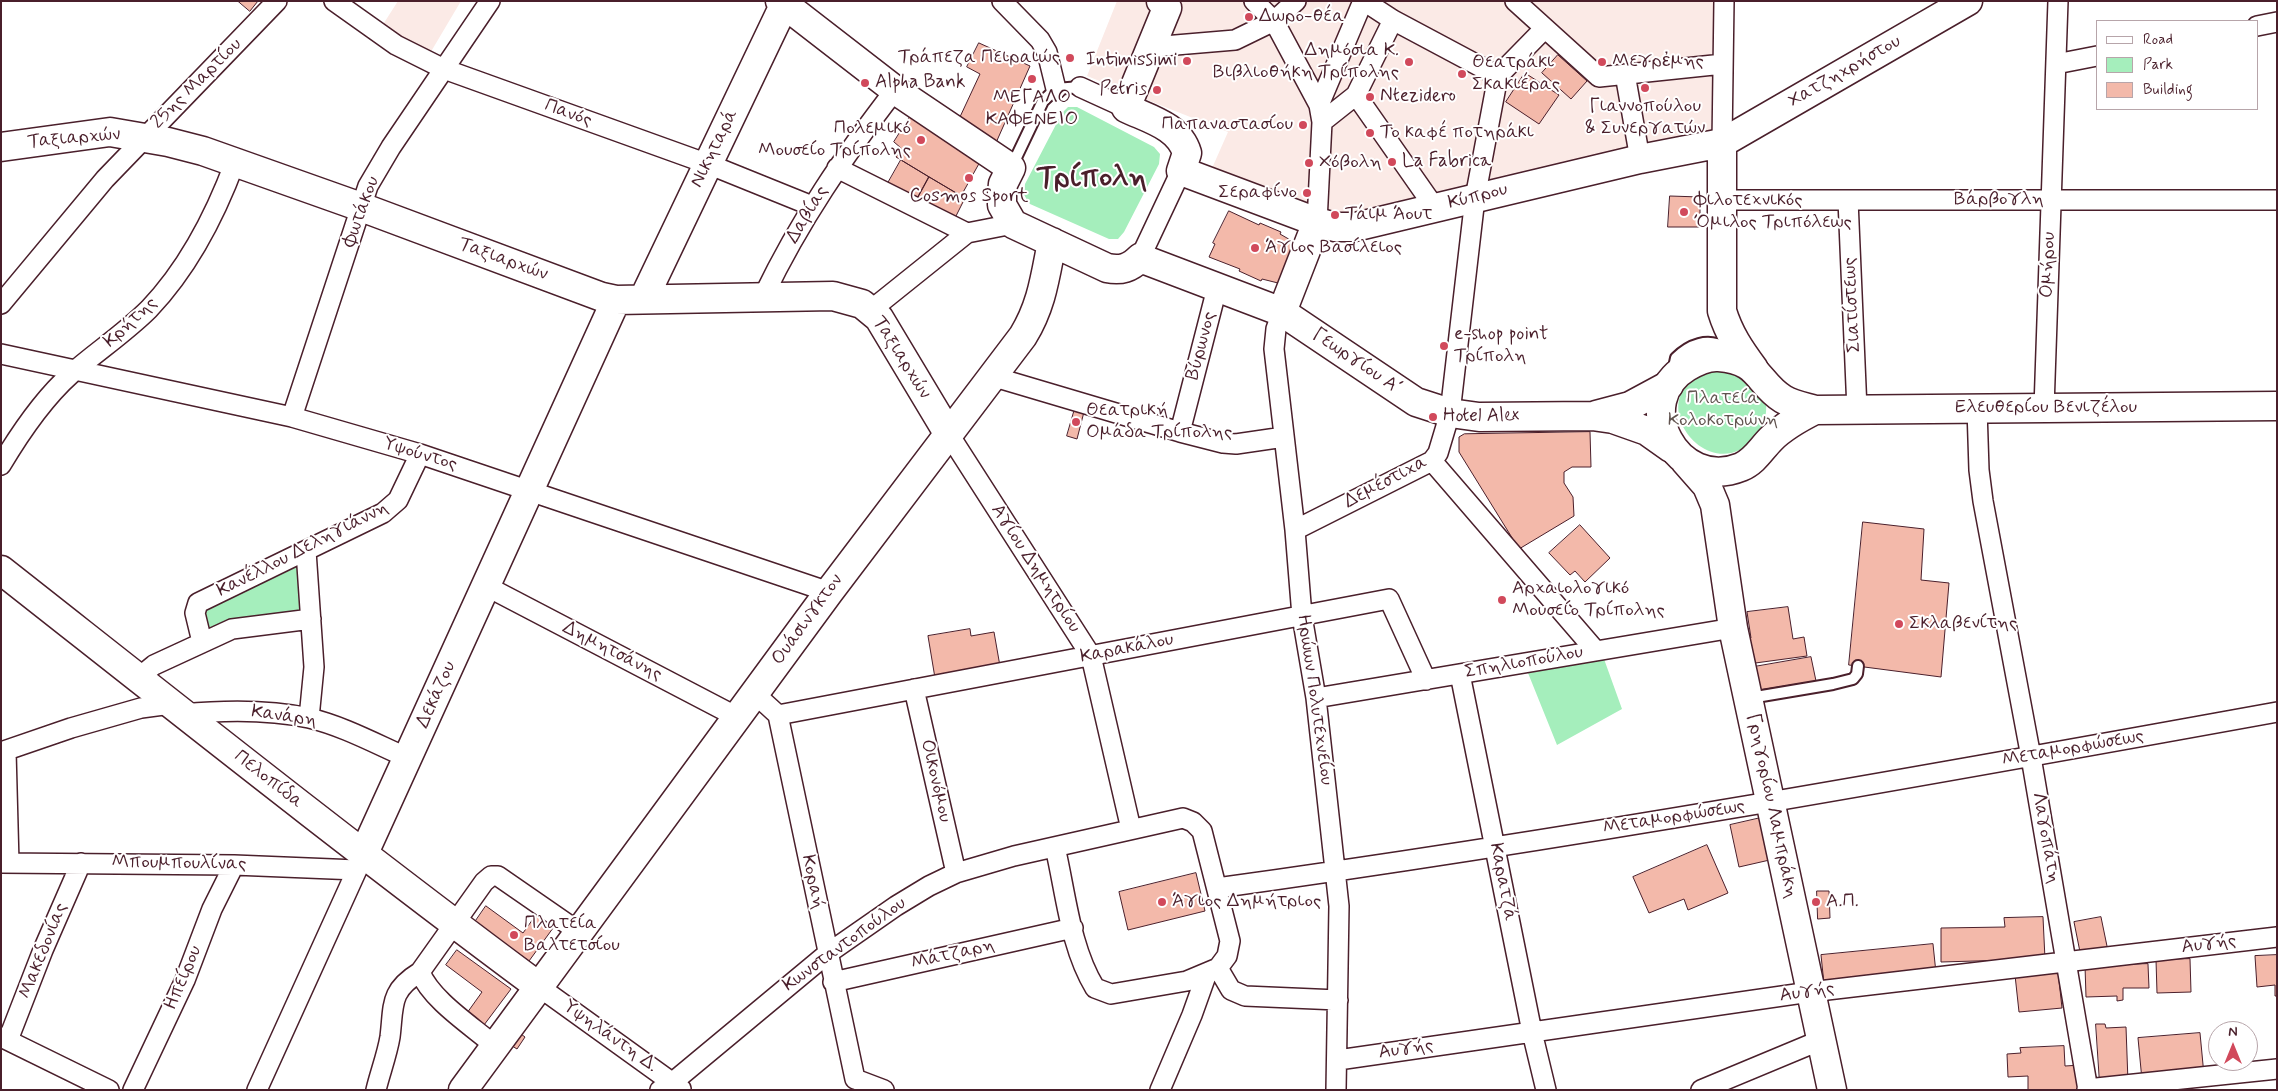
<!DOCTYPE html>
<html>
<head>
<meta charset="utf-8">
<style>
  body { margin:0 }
  #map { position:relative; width:2278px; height:1091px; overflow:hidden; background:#fff; font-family:Mynerve,sans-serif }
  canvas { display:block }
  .frame { position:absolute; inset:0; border:2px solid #4a1f2b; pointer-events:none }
  .legend { position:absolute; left:2096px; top:20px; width:162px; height:90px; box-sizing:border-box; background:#fff; border:1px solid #b7a5aa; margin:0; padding:6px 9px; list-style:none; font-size:15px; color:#4a1f2b }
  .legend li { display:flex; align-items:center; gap:10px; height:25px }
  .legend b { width:25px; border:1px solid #b7a5aa }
  .north { position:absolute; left:2208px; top:1021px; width:50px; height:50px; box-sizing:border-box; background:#fff; border:1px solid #b7a5aa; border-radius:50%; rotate:0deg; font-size:14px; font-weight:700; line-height:20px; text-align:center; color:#4a1f2b }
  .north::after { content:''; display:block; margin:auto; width:18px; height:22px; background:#d1495b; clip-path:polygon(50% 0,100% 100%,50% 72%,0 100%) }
</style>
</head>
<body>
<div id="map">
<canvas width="2278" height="1091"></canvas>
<div class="frame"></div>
<ul class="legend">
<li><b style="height:6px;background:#fff"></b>Road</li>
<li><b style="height:14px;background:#a5eebc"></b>Park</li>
<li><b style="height:14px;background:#f3b9aa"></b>Building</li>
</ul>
<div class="north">N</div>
</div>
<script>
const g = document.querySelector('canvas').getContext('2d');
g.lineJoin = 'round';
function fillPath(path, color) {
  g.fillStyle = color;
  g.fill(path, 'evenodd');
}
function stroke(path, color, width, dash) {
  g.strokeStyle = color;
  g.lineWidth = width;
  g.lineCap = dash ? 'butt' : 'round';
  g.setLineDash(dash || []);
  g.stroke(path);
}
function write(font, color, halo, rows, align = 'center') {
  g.font = font + ' Mynerve,sans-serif';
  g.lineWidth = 4;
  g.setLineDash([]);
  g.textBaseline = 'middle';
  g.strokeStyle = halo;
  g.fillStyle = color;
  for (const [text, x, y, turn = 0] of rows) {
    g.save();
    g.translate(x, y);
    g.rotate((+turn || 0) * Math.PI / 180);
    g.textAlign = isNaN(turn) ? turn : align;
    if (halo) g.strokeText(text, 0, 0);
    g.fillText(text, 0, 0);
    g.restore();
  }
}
const built = new Path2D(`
  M398,1H461L429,55L382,26Z
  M1117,1H1714L1711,135L1346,224L1209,175L1228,132L1087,76Z`);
const green = new Path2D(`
  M1068,107H1077L1154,147L1160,154L1159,164L1124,232L1118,239H1109L1030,204L1024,195L1025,184L1062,113Z
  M1730,366L1766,400C1767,416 1765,427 1754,439C1711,486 1646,409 1697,374C1705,369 1721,368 1730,366Z
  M297,565L303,580V612L207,632L202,614L205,607Z
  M1604,659L1622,709L1557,745L1528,673Z`);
const building = new Path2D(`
  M238,1H258L250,11Z
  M979,43L1030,66L995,145L959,119L980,74L967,67Z
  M1558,55L1587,81L1571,99L1542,73Z
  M1525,73L1559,95L1539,124L1506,102Z
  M913,112L981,160L961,196L896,157L901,148L894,142Z
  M901,160L929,177L917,199L888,183Z
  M929,177L965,198L954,220L917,199Z
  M1670,196L1700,197V227H1668Z
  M1229,211L1259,225L1260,223L1281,232L1280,234L1299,245L1282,284L1262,279L1261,281L1239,271L1240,269L1209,257L1215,244L1213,243Z
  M1076,405L1085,408L1077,439L1067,436Z
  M1590,432L1591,467H1572L1564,472V483L1573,497L1574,516L1519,549L1459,452V437L1464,434Z
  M1863,522L1924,529L1921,580L1949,583L1941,677L1849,665Z
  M1580,525L1610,558L1585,582L1575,571L1570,575L1549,553Z
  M1788,607L1793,639L1804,637L1807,656L1748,664L1745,639L1751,638L1747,612Z
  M970,629L971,636L994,632L1001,672L936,684L928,636Z
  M1811,657L1816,681L1753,691L1748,668Z
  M1765,817L1774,859L1739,867L1730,825Z
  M1707,845L1728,893L1688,910L1684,899L1649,913L1633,877Z
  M1196,873L1205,911L1128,930L1119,892Z
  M1817,891H1829L1830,918L1818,919Z
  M486,906L523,933L538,912L556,924L529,961L475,922Z
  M2043,917L2045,959L1941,962V928L2005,927L2004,918Z
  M2101,917L2108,951L2081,957L2074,922Z
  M1933,944L1936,973L1824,984L1821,955Z
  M457,950L511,989L484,1025L467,1013L482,992L446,965Z
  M2277,955V996H2275V985L2257,987L2255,956Z
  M2190,959L2191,992L2157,993L2156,960Z
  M2148,964L2149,988H2123V1000L2117,1001V996L2086,997L2085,966Z
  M2058,971L2062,1008L2019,1012L2015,975Z
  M2096,1024H2105L2106,1028L2126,1027L2128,1082L2100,1084Z
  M514,1029L525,1037L517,1049L506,1042Z
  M2200,1033L2204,1075L2142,1080L2138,1038Z
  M2064,1046L2065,1066L2081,1065L2082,1090H2028V1076L2008,1077L2007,1054L2021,1053L2020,1048Z`);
const lane = new Path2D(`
  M1012,166L1043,101L1056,89L1080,87
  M1673,372L1676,358C1689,345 1708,337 1725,348
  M1750,698L1833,684L1853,679L1857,674L1858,666`);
const street = new Path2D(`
  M334,1L396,45L444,69L708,164L812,206
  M1002,1L1040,40L1047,52L1056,89
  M1254,1L1274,21L1319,105L1322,122
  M1364,1L1393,20L1498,76
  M1515,1L1599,77L1723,64
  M2257,26L2277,22
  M1152,47L1235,40L1274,21L1296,1
  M2056,64L2097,56
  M1625,74L1640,159
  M1080,87L1126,108
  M1356,95L1435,208
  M1319,105L1363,1
  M1722,143L1724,1
  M837,168L967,233L1013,224
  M1721,200H2277
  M1848,200L1857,410
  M1317,222L1322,122L1356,95L1393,20
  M1140,258L1181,171
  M764,295C800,220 844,156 895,90
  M1,304L105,179L277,1
  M871,310L967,233
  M1282,312L1276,329L1274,349L1295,530L1302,616L1316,698L1339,906L1336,1090
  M1,354L292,417L420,454L829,592
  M991,376L1180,432L1223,443L1236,444L1284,437
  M2044,408L2058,1
  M1977,409L1979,470L1983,501L2031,757L2088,1090
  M292,417L368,186L391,147L490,1
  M1180,432L1217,288
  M948,433L1091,656L1131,829
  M1432,461L1595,650
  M1,465C20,433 43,399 71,374C96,352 125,333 149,309C189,267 215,216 235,162
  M1295,530L1422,466L1432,461L1438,453L1450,413L1475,198L1498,76L1545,28
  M306,551L314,667L309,718
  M486,586L737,717
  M202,642L195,613L198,603L383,513L398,500L420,454
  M1460,674L1532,1032L1546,1090
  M138,678L154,665L232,629L311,619
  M914,689L956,873
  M755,694L778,715L855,1079
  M1316,698L1733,628
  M183,714C225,710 267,709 309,718C343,726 376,744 408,758
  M778,715L1389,599L1426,680
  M6,751L9,863
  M1,752L71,728L141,708L171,704
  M1,863L234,865L357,870
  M1217,888C1572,839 1924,776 2277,712
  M1218,968L1231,990L1245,996L1338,1000
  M833,982L1073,928
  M538,986L681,1089
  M1,1037L109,1090
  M8,1040L43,950L81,863
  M495,1046C472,1026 431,1000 420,972L484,882L491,876H498L579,932
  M1338,1060L1810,992L2277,937
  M855,1079L884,1090
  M2087,1089L2277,1069
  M133,1090L185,980L212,909L234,865
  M257,1090L361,861
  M376,1090C380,1073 387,1055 390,1037C394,1005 389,991 420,972
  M660,1090L673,1082L827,954L896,906L929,886L956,873L1014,856L1183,818L1193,822L1202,831L1230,941L1227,956L1218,968L1187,981L1111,994L1095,988C1070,947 1066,894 1055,847
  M1160,1090L1192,1015L1207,973
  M1701,1090L1821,1040`);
const secondary = new Path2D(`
  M780,1L895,90L1011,168L1003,184L1002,194V205L1013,224L1107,268C1121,271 1130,268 1140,258L1282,312L1416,402L1450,413L1479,417L1592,416L1613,419L1647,431L1671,448
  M1161,1L1167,8L1126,108C1149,119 1179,126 1187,153L1181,171L1317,222L1335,227H1355L1640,159L1722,143L1968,1
  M1722,143V311C1729,334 1740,350 1754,369
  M1,147L110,132L168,142L203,151L361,207L602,297L616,300L833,296L862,304L879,318L948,433
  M644,298L786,1
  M1282,312L1317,222
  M1596,415L1630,406L1669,385
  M1,570C179,710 356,851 538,986
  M364,853L616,300
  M463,1090L829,592L1023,336C1042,305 1045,277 1052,242`);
const primary = new Path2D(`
  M1815,410C1799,418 1784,426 1771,439C1761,449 1755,461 1741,467C1677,493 1629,402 1687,367C1697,361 1708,356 1719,357C1760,360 1757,383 1783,399C1793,405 1805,407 1815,410L2277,406
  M1685,461L1707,486L1715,505L1733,628L1832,1090`);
const markers = [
  [1249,17,5,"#d1495b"],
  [1070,58,5,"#d1495b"],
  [1187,61,5,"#d1495b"],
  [1409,62,5,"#d1495b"],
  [1602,62,5,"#d1495b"],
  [1462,74,5,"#d1495b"],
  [1032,79,5,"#d1495b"],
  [865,83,5,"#d1495b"],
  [1645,88,5,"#d1495b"],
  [1157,90,5,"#d1495b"],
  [1370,97,5,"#d1495b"],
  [1303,125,5,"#d1495b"],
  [1370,133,5,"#d1495b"],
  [921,140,5,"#d1495b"],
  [1392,162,5,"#d1495b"],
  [1309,163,5,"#d1495b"],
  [969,178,5,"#d1495b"],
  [1307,193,5,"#d1495b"],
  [1684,212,5,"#d1495b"],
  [1335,215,5,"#d1495b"],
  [1255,248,5,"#d1495b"],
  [1444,346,5,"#d1495b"],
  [1433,417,5,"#d1495b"],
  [1076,422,5,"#d1495b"],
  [1502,600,5,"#d1495b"],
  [1899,624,5,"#d1495b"],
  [1162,902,5,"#d1495b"],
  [1816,902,5,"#d1495b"],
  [514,935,5,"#d1495b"]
];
const poiNames = [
  ["Δωρο-θέα",1259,17],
  ["Δημόσια Κ.",1399,51,"right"],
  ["Βιβλιοθήκη Τρίπολης",1399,73,"right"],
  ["Τράπεζα Πειραιώς",1060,58,"right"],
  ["Intimissimi",1177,61,"right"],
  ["Μεγρἐμης",1612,62],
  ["Θεατράκι",1472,63],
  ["Σκακιέρας",1472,85],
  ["Alpha Bank",875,83],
  ["Petris",1147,90,"right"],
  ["Ntezidero",1380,97],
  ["ΜΕΓΑΛΟ",1032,98,"center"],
  ["ΚΑΦΕΝΕΙΟ",1032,120,"center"],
  ["Γιαννοπούλου",1645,107,"center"],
  ["& Συνεργατών",1645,129,"center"],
  ["Παπαναστασίου",1293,125,"right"],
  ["Πολεμικό",911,129,"right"],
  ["Μουσείο Τρίπολης",911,151,"right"],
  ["Το καφέ ποτηράκι",1380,133],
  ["La Fabrica",1402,162],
  ["Χόβολη",1319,163],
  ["Σεραφίνο",1297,193,"right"],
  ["Cosmos Sport",969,197,"center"],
  ["Φιλοτεχνικός",1694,201],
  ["Όμιλος Τριπόλεως",1694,223],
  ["Τάιμ Άουτ",1345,215],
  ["Άγιος Βασίλειος",1265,248],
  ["e-shop point",1454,335],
  ["Τρίπολη",1454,357],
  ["Θεατρική",1086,411],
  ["Ομάδα Τρίπολης",1086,433],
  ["Hotel Alex",1443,417],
  ["Αρχαιολογικό",1512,589],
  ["Μουσείο Τρίπολης",1512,611],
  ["Σκλαβενίτης",1909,624],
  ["Άγιος Δημήτριος",1172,902],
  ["Α.Π.",1826,902],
  ["Πλατεία",524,924],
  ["Βαλτετσίου",524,946]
];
const streetNames = [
  ["Χατζηχρήστου",1845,72,-30],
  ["25ης Μαρτίου",197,84,-45],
  ["Πανός",568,114,20],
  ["Ταξιαρχών",74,139,-5],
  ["Νικηταρά",715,149,-64],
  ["Κύπρου",1478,197,-14],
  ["Βάρβογλη",1999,200],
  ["Φωτάκου",362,212,-70],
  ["Δαβίας",808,215,-59],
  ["Ταξιαρχών",503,260,20],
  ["Ομήρου",2049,265,-88],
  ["Σιατίστεως",1853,305,-93],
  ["Κρήτης",131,323,-43],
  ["Βύρωνος",1202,346,-75],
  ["Ταξιαρχών",901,358,58],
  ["Γεωργίου Α΄",1359,364,34],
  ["Ελευθερίου Βενιζέλου",2046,408],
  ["Υψούντος",420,455,17],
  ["Δεμέστιχα",1386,483,-28],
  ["Κανέλλου Δεληγιάννη",303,550,-27],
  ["Αγίου Δημητρίου",1035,569,57],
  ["Ουάσινγκτον",808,620,-54],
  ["Καρακάλου",1127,649,-11],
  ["Δημητσάνης",612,652,27],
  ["Σπηλιοπούλου",1524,663,-10],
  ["Δεκάζου",437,695,-66],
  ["Ηρώων Πολυτεχνείου",1314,700,82],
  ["Κανάρη",284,717,8],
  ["Μεταμορφώσεως",2073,749,-10],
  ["Πελοπίδα",268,780,38],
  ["Οικονόμου",935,781,77],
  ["Γρηγορίου Λαμπράκη",1771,806,78],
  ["Μεταμορφώσεως",1674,818,-9],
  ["Λαγοπάτη",2045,838,80],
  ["Μπουμπουλίνας",179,864,1],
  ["Κοραή",812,882,78],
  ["Καρατζά",1502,882,79],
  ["Κωνσταντοπούλου",845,945,-36],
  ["Αυγής",2209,945,-7],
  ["Μακεδονίας",44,951,-68],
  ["Μάτζαρη",953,955,-13],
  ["Ηπείρου",184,978,-67],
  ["Αυγής",1807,993,-8],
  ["Υψηλάντη Δ.",610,1037,35],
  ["Αυγής",1406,1050,-8]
];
const parkNames = [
  ["Πλατεία",1723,399],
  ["Κολοκοτρώνη",1723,421]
];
const townNames = [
  ["Τρίπολη",1092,180]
];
fillPath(built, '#fbeae6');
fillPath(green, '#a5eebc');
fillPath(building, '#f3b9aa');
stroke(building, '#4a1f2b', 1);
stroke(lane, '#4a1f2b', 14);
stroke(street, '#4a1f2b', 22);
stroke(secondary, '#4a1f2b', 31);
stroke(primary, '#4a1f2b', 31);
stroke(lane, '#fff', 10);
stroke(street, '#fff', 19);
stroke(secondary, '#fff', 28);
stroke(primary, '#fff', 28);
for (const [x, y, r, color] of markers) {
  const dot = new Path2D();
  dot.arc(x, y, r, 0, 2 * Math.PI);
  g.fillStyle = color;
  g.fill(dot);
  stroke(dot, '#fff', 2);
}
write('19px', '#4a1f2b', '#fff', poiNames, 'left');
write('19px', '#4a1f2b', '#fff', streetNames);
write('19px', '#61534f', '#fff', parkNames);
write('bold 29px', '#4a1f2b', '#fff', townNames);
</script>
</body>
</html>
